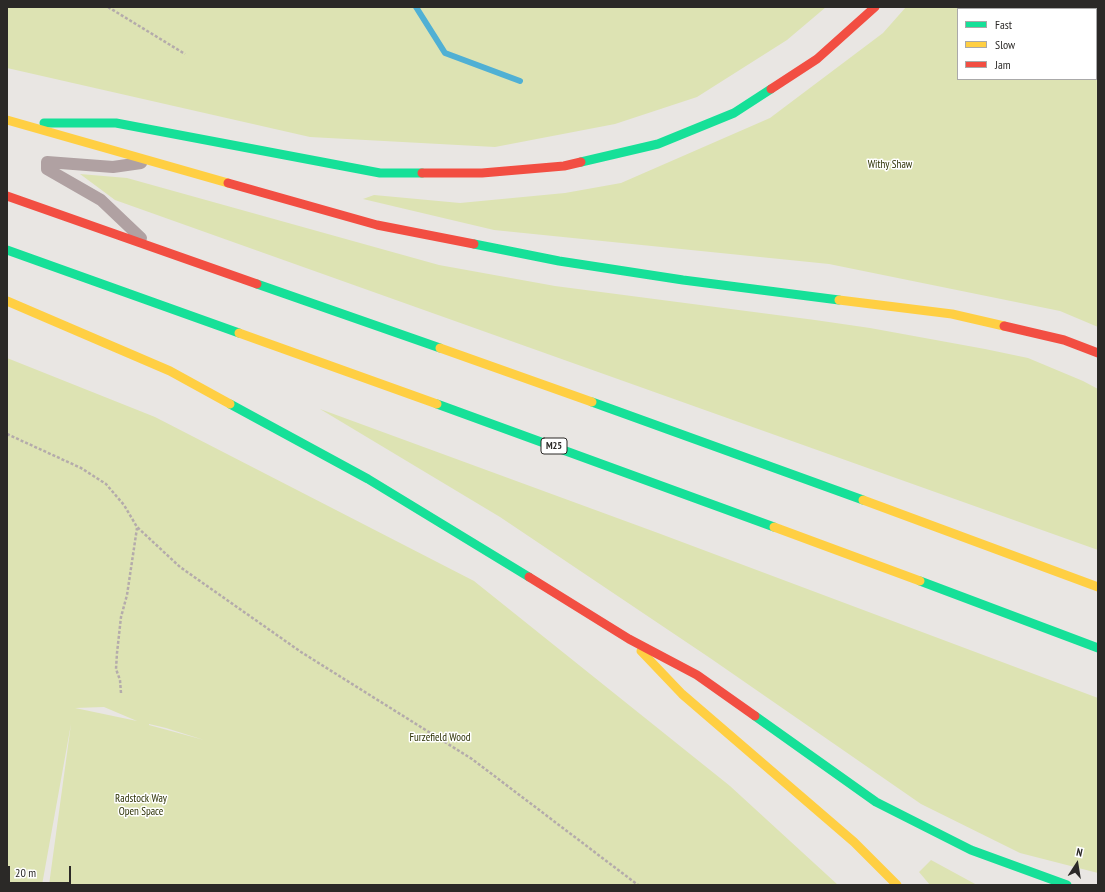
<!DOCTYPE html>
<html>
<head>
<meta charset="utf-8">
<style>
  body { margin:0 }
  #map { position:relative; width:1105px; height:892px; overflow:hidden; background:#e9e6e3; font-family:"PT Sans Narrow",sans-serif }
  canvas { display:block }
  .frame { position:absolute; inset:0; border:8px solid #2b2927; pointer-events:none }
  .legend { position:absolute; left:957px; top:8px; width:140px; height:72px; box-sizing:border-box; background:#fff; border:1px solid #aaa9a9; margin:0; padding:5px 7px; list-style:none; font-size:12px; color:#2b2927 }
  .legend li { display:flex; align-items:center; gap:8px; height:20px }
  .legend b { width:20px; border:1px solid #aaa9a9 }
  .north { position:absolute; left:1057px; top:844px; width:40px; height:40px; -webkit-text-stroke:3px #fff; paint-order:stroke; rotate:12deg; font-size:11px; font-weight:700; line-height:16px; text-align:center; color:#2b2927 }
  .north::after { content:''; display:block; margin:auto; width:14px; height:18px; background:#2b2927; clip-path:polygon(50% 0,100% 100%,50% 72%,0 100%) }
  .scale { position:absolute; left:8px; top:866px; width:63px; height:18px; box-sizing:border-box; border:2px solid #2b2927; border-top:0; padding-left:5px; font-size:12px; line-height:14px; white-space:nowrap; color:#2b2927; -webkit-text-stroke:3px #fff; paint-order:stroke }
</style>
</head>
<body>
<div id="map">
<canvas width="1105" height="892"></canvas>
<div class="frame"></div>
<ul class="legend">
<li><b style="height:5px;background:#16e098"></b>Fast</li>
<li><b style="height:5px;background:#ffcf43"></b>Slow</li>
<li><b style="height:5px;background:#f24e42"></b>Jam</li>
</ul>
<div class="north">N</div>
<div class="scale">20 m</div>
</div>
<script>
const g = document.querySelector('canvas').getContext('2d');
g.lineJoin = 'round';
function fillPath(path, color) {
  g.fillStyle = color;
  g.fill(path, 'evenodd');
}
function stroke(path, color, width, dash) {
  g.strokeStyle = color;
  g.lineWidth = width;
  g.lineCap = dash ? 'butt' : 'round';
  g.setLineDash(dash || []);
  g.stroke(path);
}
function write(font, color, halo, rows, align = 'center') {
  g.font = font + ' "PT Sans Narrow",sans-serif';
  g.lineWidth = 3;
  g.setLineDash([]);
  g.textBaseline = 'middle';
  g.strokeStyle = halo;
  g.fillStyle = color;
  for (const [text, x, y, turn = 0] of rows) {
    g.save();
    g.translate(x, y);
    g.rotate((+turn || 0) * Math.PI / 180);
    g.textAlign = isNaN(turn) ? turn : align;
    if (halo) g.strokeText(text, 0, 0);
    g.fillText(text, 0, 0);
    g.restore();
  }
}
const green = new Path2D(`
  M7,7H826L787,40L697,97L615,124L495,147L310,137L7,68Z
  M906,7H1098V327L1060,311L829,264L494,230L363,199L374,195L460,203L565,193L621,183L770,118L883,33ZM958,9H1096V79H958Z
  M80,174L127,178L439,265L555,286L815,320L870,328L985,349L1028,358L1083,381L1098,389V550L115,200Z
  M7,358L155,417L474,581L730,786L838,885H49L71,724L42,885H7ZM104,707L137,721L75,708ZM149,724L166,728L204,740L149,725Z
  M320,409L658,533L1098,698V873L1020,853L921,804L710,658L500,517Z
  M931,860L977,885H930L919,872Z`);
const stream = new Path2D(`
  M416,7L445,53L520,81`);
const path = new Path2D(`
  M108,7L185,54
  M7,434L81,468L106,484L124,505L137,527L180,567L301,652L472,759L638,885
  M121,693L120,680L116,669L117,653L121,617L127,595L137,528`);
const lane = new Path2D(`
  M141,238L101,200L47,169V162L113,167L141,163`);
const fast = new Path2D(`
  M44,123H116L380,173H422
  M581,162L658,144L734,113L771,89
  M474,244L559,261L683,280L839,300
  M7,250L239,333
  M257,284L440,348
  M592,402L863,500
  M230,404L368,479L529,577
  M437,404L774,527
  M920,581L1098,648
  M755,716L876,802L971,850L1067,885`);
const slow = new Path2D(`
  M7,120L228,183
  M839,300L952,314L1004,326
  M7,301L170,371L230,404
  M239,333L437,404
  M440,348L592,402
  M863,500L1098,587
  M774,527L920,581
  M641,651L682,694L854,842L897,885`);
const jam = new Path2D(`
  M771,89L817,59L875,7
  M422,173H482L564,166L581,162
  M228,183L377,225L474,244
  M7,196L257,284
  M1004,326L1064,340L1098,353
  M529,577L629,639L697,675L755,716`);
const shields = [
  [554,446,26]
];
const shieldNames = [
  ["M25",554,446]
];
const parkNames = [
  ["Withy Shaw",890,165],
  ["Furzefield Wood",440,738],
  ["Radstock Way",141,799],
  ["Open Space",141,812]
];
fillPath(green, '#dde3b3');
stroke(stream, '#50b0d4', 6);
stroke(path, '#b4abab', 2.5, [3, 2]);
stroke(lane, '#b0a1a2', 12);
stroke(fast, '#16e098', 9);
stroke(slow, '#ffcf43', 9);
stroke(jam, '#f24e42', 9);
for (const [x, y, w] of shields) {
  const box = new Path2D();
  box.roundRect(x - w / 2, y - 8, w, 16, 3);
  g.fillStyle = '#fff';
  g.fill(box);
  stroke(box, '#2b2927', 1);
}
write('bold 10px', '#2b2927', null, shieldNames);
write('11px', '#2c3104', '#fff', parkNames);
</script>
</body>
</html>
